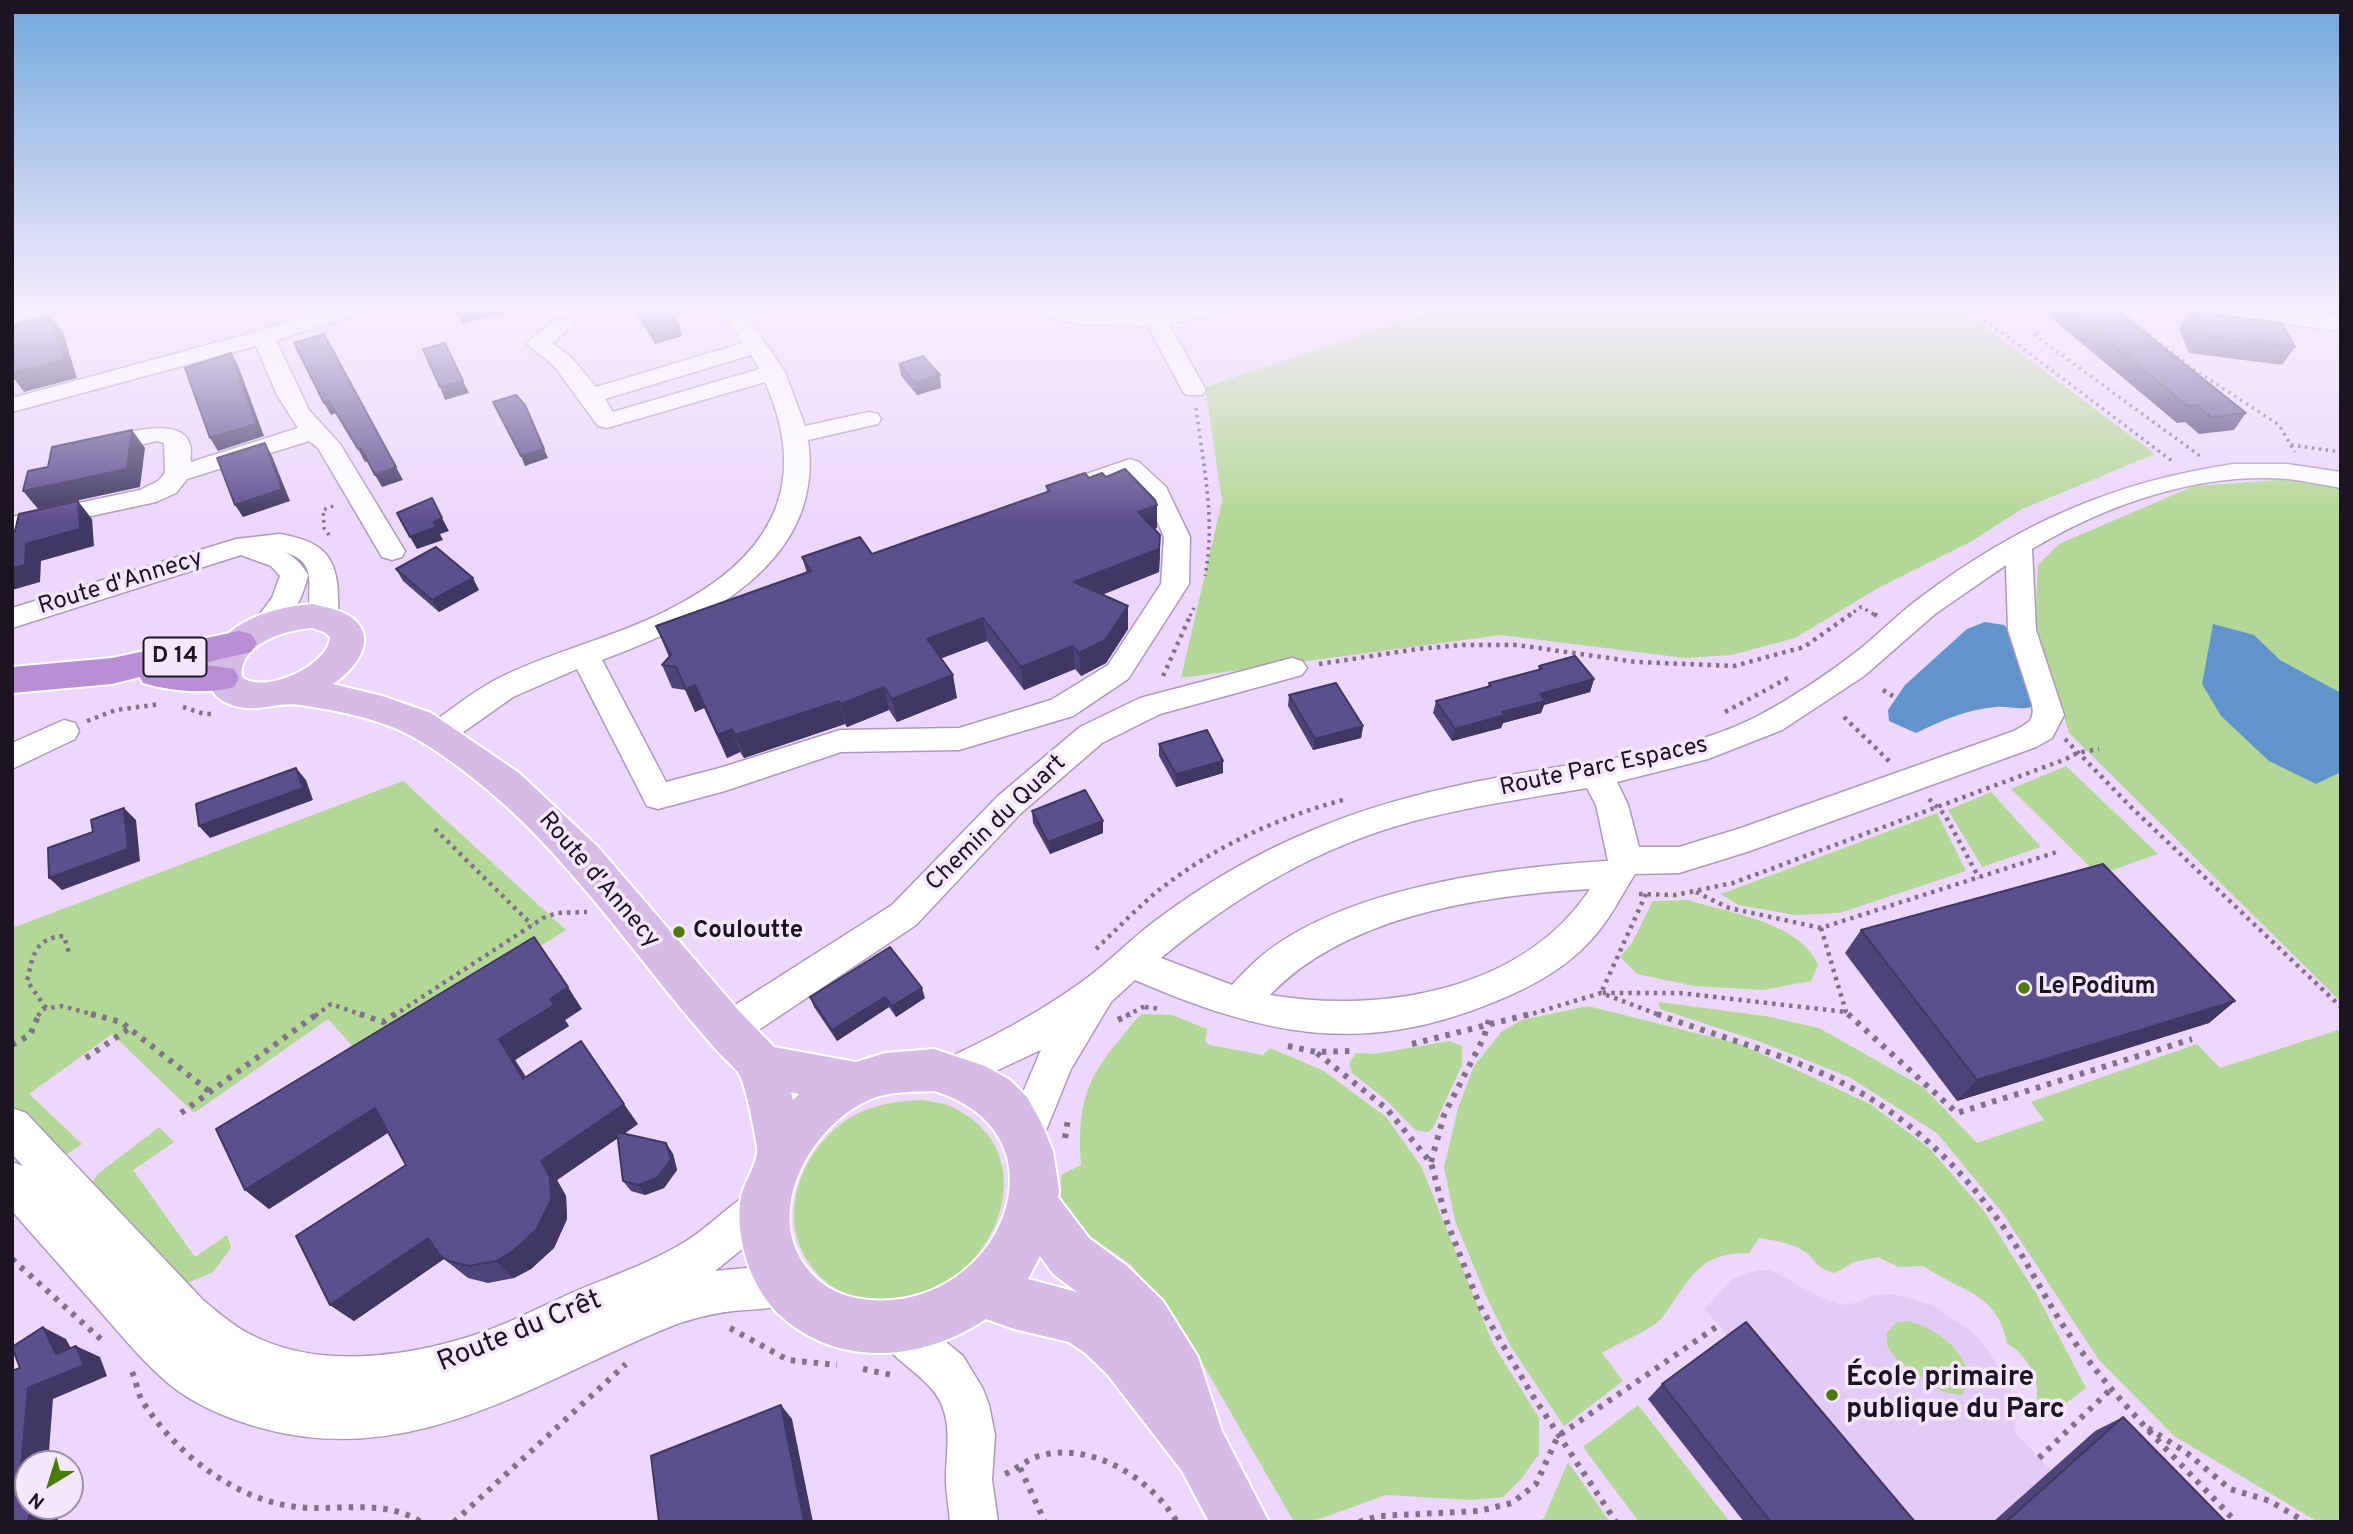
<!DOCTYPE html>
<html>
<head>
<meta charset="utf-8">
<style>
  body { margin:0 }
  #map { position:relative; width:2353px; height:1534px; overflow:hidden; background:#edd7fc; font-family:Overpass,sans-serif }
  canvas { display:block }
  .frame { position:absolute; inset:0; border:14px solid #1c1421; pointer-events:none }
  .north { position:absolute; left:14px; top:1450px; width:70px; height:70px; box-sizing:border-box; background:#f5e8fe; border:2px solid #9e93a6; border-radius:50%; rotate:218deg; font-size:19px; font-weight:700; line-height:28px; text-align:center; color:#1c1421 }
  .north::after { content:''; display:block; margin:auto; width:24px; height:32px; background:#4b7c06; clip-path:polygon(50% 0,100% 100%,50% 72%,0 100%) }
</style>
</head>
<body>
<div id="map">
<canvas width="2353" height="1534"></canvas>
<div class="frame"></div>
<div class="north">N</div>
</div>
<script>
const g = document.querySelector('canvas').getContext('2d');
g.lineJoin = 'round';
function fillPath(path, color) {
  g.fillStyle = color;
  g.fill(path, 'evenodd');
}
function stroke(path, color, width, dash) {
  g.strokeStyle = color;
  g.lineWidth = width;
  g.lineCap = dash ? 'butt' : 'round';
  g.setLineDash(dash || []);
  g.stroke(path);
}
function write(font, color, halo, rows, align = 'center') {
  g.font = font + ' Overpass,sans-serif';
  g.lineWidth = 7;
  g.setLineDash([]);
  g.textBaseline = 'middle';
  g.strokeStyle = halo;
  g.fillStyle = color;
  for (const [text, x, y, turn = 0] of rows) {
    g.save();
    g.translate(x, y);
    g.rotate((+turn || 0) * Math.PI / 180);
    g.textAlign = isNaN(turn) ? turn : align;
    if (halo) g.strokeText(text, 0, 0);
    g.fillText(text, 0, 0);
    g.restore();
  }
}
const built = new Path2D(`
  M1758,1270H1771L1816,1295L1843,1305L1855,1303L1875,1295L1894,1294L1935,1306L1973,1333L1989,1351L2012,1392L2016,1434L2051,1470L2095,1431L2183,1522H1744L1648,1399L1730,1339L1705,1309L1732,1279Z`);
const green = new Path2D(`
  M1445,307H1959L2155,454L2022,509L1972,541L1878,588L1795,638L1731,655L1685,658L1501,635L1181,678L1222,501L1205,387Z
  M2293,479L2341,488V1002L2069,733L2035,622L2038,565L2059,544L2194,486Z
  M2066,766L2158,854L2098,875L2011,789Z
  M403,781L566,930L362,1057L328,1019L194,1113L112,1034L29,1094L82,1144L61,1158L12,1115V928Z
  M1991,792L2041,847L1982,867L1948,810Z
  M1937,813L1966,871L1839,913L1795,915L1738,905L1721,894Z
  M1688,900C1729,913 1800,922 1818,965L1811,981L1763,990L1694,986L1637,974L1620,957L1632,943L1653,901Z
  M1659,1002L1765,1016L1819,1028L1923,1087L1977,1143L2044,1120L2031,1102L2197,1044L2220,1068L2341,1029V1522H2318L2174,1436L2099,1360L2001,1211L1937,1133L1849,1077L1758,1041L1660,1009Z
  M1588,1006L1740,1044L1870,1104L1929,1148L1984,1211L2037,1295L2086,1388L2041,1422C2035,1410 2038,1402 2037,1389C2036,1369 2022,1353 2007,1343C1997,1291 1959,1292 1924,1266L1898,1267L1878,1257L1854,1262L1835,1273C1818,1268 1820,1266 1808,1254C1796,1244 1774,1240 1759,1238L1749,1253C1708,1253 1697,1267 1675,1299C1670,1306 1665,1315 1659,1321C1642,1335 1621,1341 1602,1353L1623,1381L1564,1426L1511,1347L1486,1296L1455,1221L1444,1167L1458,1108L1474,1066L1502,1031L1522,1020Z
  M1141,1014L1172,1015L1207,1029L1205,1041L1209,1045L1263,1055L1270,1048L1324,1071L1386,1117L1421,1166L1493,1344L1539,1418V1454L1522,1478L1503,1497L1472,1500L1386,1495L1311,1522H1294L1200,1359L1153,1292L1130,1264L1061,1216V1175L1081,1165C1076,1089 1093,1070 1141,1014Z
  M1450,1041L1462,1046V1065L1433,1128L1428,1132L1415,1130L1385,1099L1352,1073L1349,1063L1356,1053L1374,1054Z
  M923,1100C933,1102 945,1103 954,1108C1063,1162 975,1320 869,1300C843,1296 824,1285 809,1263C773,1211 807,1137 861,1112C881,1103 901,1101 923,1100Z
  M159,1127L174,1142L133,1170L195,1257L227,1235L231,1248L213,1272L185,1284L87,1189L98,1174Z
  M1908,1321C1937,1328 1967,1351 1970,1382L1962,1395L1943,1392L1896,1359L1887,1345V1332L1897,1322Z
  M1638,1405L1730,1522H1639L1583,1447Z
  M1568,1462L1610,1522H1537L1544,1518Z`);
const water = new Path2D(`
  M1985,622L2004,625L2015,636L2035,706C2022,711 2009,706 1996,707C1967,709 1941,721 1916,733L1889,721L1888,710L1905,685L1967,629Z
  M2213,624L2254,635L2280,660L2341,693V772L2316,784L2269,761L2221,716L2202,684Z`);
const pathFar2 = new Path2D(`
  M1968,307L2172,461
  M2118,307L2121,313L2192,368L2279,425L2295,452
  M2039,333L2033,334L2200,456
  M1196,408C1203,464 1216,520 1205,576
  M2291,445L2341,452
  M329,535L324,528L323,510L336,505
  M1190,616L1194,608
  M1848,616L1861,607L1877,616`);
const pathFar1 = new Path2D(`
  M1874,614L1877,616
  M1319,664L1418,649L1463,645H1517L1637,662L1734,666L1804,647L1851,614
  M1163,676L1191,614
  M1883,690L1893,696
  M183,707L204,714H215
  M1725,712L1788,678
  M1844,717L1890,762
  M87,721L116,710L160,704
  M2065,739L2132,808L2341,1007
  M1929,799L1945,815L1979,878
  M435,829L532,925
  M1696,892L1729,908L1821,928L2060,851
  M1639,894L1675,895L1733,883L2066,759
  M1646,894L1601,993H1680L1846,1012
  M1821,928L1846,1012L1850,1016
  M1096,949C1117,929 1137,908 1159,890C1214,847 1276,818 1343,800
  M1145,1007L1162,1009
  M46,1008L27,981C33,956 34,938 64,936L70,956
  M38,1016L43,1009L62,1006L98,1016
  M315,1016L331,1004L365,1016
  M393,1016L543,918L557,913L587,912
  M1126,1016L1147,1005
  M1525,1016L1601,993L1662,1016`);
const path = new Path2D(`
  M91,1014L121,1022L209,1091
  M360,1014L383,1022L395,1014
  M1657,1014C1732,1042 1815,1061 1882,1106C1931,1139 1970,1180 2004,1228C2029,1263 2046,1302 2071,1337C2118,1404 2180,1462 2236,1522
  M1848,1014L1957,1113L2192,1039
  M1118,1020L1130,1014
  M1412,1044L1530,1014
  M12,1045L30,1035L39,1014
  M1288,1046L1316,1052L1351,1051
  M1317,1053L1387,1109L1431,1163L1447,1222L1480,1306L1531,1393L1616,1522
  M86,1058L130,1028
  M181,1113L317,1014
  M1065,1138L1068,1119
  M1431,1162L1444,1115L1484,1037L1490,1016
  M12,1259L105,1343
  M730,1328L788,1360L837,1365
  M863,1369L892,1375
  M132,1372C137,1382 137,1393 143,1402C179,1459 247,1509 316,1508C351,1508 390,1502 421,1522
  M2148,1428L2187,1453L2230,1489L2270,1501L2305,1522
  M2039,1458L2111,1389
  M1020,1468L1045,1522
  M1005,1474C1017,1469 1026,1460 1039,1456C1091,1441 1151,1478 1177,1522
  M454,1522L626,1364
  M1359,1522L1379,1516L1479,1511L1512,1503L1536,1484L1558,1436L1719,1325`);
const minor = new Path2D(`
  M18,307H51L48,312L12,323V309Z
  M335,307H368L365,312L276,340L309,410L340,444L405,551L402,557L392,560L382,557L318,448L309,441L187,479L176,493L156,502L12,533V517L140,490L158,481L165,473L164,443L157,441L97,455L88,453L85,448L88,443C110,437 182,412 190,445C192,450 190,457 191,462L298,428L277,395L256,346L12,412V398L255,332Z
  M719,307H741L785,372L805,426L869,412L878,414L881,419L878,424L808,440C826,565 699,624 602,660L666,782L723,767L840,730L959,728L1051,700L1108,665L1161,584L1164,537L1146,496L1126,477L1072,496L1063,494L1059,488L1063,482L1130,459L1139,462L1166,487L1190,537L1189,584L1128,679L1073,716L959,750L841,752L725,791L658,809L647,806L577,669L513,697L448,743L437,746L426,743L422,735L426,727C451,710 474,690 501,677C554,651 612,638 664,612C765,563 814,491 765,382L607,428L598,426L555,367L526,343L555,320H571L574,325L552,343L571,357L596,387L743,343ZM751,355L759,369L613,412L605,399Z
  M1020,307C1056,306 1092,314 1128,314C1163,313 1196,306 1231,307L1228,312L1169,324L1206,390L1202,395H1186L1182,390L1148,326L1079,324L1023,312Z
  M2195,307H2257L2341,317V331L2206,314L2198,312Z
  M2233,464H2287L2341,472V488C2323,485 2305,481 2288,479C2199,472 2107,504 2032,549L2036,630L2064,715L2052,738L2036,747L1747,852L1679,873L1635,874C1621,896 1609,921 1591,940C1565,969 1529,988 1494,1002C1360,1057 1263,1035 1135,980L1111,1002L1071,1069L1038,1150L1024,1156L1010,1150L1004,1137L1041,1050L950,1092L937,1087L931,1075L937,1063C989,1039 1036,1015 1083,981C1108,963 1130,940 1155,921C1204,884 1257,853 1313,830C1402,792 1500,776 1595,761C1650,753 1706,742 1756,717C1792,698 1828,674 1860,649C1881,632 1899,613 1921,597C2018,524 2113,482 2233,464ZM2006,565L2008,630L2032,704C2035,721 2028,723 2014,731L1741,828L1679,847H1639L1628,805L1617,782L1708,759L1782,730L1864,676L1935,614ZM1587,788L1596,805L1608,861C1503,867 1340,888 1258,959C1249,967 1240,976 1232,985L1161,958C1235,896 1320,846 1414,821C1471,806 1529,798 1587,788ZM1590,889C1523,991 1381,1014 1270,995C1346,915 1484,895 1590,889Z
  M280,534C321,541 338,555 338,598C338,608 340,616 335,625L325,628L315,625C299,599 327,562 283,552C294,555 302,565 308,575C303,599 283,642 254,634L250,627L272,598L280,576L271,566L241,555L12,628V608L236,539Z
  M1292,658L1302,661L1307,668L1302,675L1160,714L1102,743L1020,814L916,925L739,1043L726,1047L713,1043L707,1031L713,1019L892,905L998,796L1080,727L1140,698Z
  M64,720L75,723L79,731L75,739L12,769V743Z
  M12,1108L26,1113L203,1300C221,1315 238,1330 260,1339C329,1370 420,1355 489,1330C515,1320 541,1307 567,1295C605,1278 647,1265 683,1243C712,1226 734,1198 765,1185L779,1191L785,1205L779,1219L715,1271L786,1264L801,1270L807,1285L801,1300C779,1309 757,1309 733,1311C708,1314 685,1320 662,1330C532,1384 413,1468 265,1429C231,1420 196,1406 169,1384C143,1362 122,1336 100,1311C71,1278 41,1244 12,1211V1162L23,1166L12,1154Z
  M897,1307L912,1314L963,1356L983,1389L989,1405L995,1435L992,1480L998,1522H950C949,1508 946,1493 946,1479C946,1446 955,1414 930,1387C911,1366 886,1355 875,1329L882,1314Z`);
const major = new Path2D(`
  M313,604C324,607 341,610 351,617C380,638 355,670 333,684L382,696L431,713L519,773L598,847L740,1012L774,1047L856,1062L885,1053L934,1049L985,1066L1010,1080L1027,1097L1041,1122L1053,1151L1059,1190L1058,1197L1089,1238L1127,1266L1163,1301L1198,1357L1222,1431L1269,1522H1209L1182,1471L1107,1374L1085,1353L1069,1342L1014,1329L986,1319C925,1360 842,1369 783,1318C751,1291 734,1237 741,1197C744,1182 759,1162 757,1147C755,1134 746,1087 740,1076C737,1069 728,1062 722,1056C709,1042 696,1026 683,1011C634,951 588,889 534,833C500,798 442,749 397,729C366,716 333,710 300,705C274,701 253,717 223,701C215,697 210,688 207,680C203,671 206,664 211,655C231,619 274,607 313,604ZM312,628L324,632L330,637C329,665 265,695 242,677C238,644 285,630 312,628ZM934,1091C1066,1131 1009,1290 892,1300C868,1302 841,1298 822,1283C754,1229 804,1128 871,1099C890,1091 914,1092 934,1091ZM791,1092L799,1094L793,1100ZM1040,1256L1053,1274L1077,1292L1028,1279Z`);
const highway = new Path2D(`
  M239,631L251,634L257,643L251,652L200,664L234,669L239,678L234,687C208,695 169,691 143,683L140,677L112,684L12,693V667L112,658Z`);
const pathBridge = new Path2D(`
  M2066,759L2077,753L2099,749`);
const wall = new Path2D(`
  M632,307H667L679,326L682,336L655,344Z
  M2049,307H2113L2246,413L2234,430L2199,434L2185,422L2177,423L2049,316L2052,310Z
  M2328,307H2341V315L2332,313Z
  M2191,311L2295,347L2282,365L2189,353L2179,329Z
  M899,364L941,388L917,395L901,376Z
  M1089,478L1157,528L1154,529L1160,535V558L1159,572L1102,595L1128,606V629L1106,663L1081,676L1075,669L1024,690L987,641L941,658L957,698L897,722L889,710L847,727L845,724L744,758L740,752L727,758L704,708L695,712L685,690L672,688L662,665L669,657L656,626L807,573L802,557L872,554L1047,493L1046,486Z
  M396,569L479,590L439,612L403,581Z
  M1539,666L1594,679L1590,692L1544,705L1541,713L1503,723L1501,728L1452,741L1433,713L1436,701L1488,686L1489,683L1538,670Z
  M1289,695L1363,726L1361,738L1313,750L1288,706Z
  M1159,744L1223,773L1176,787L1159,756Z
  M1032,811L1103,821V833L1050,854L1033,823Z
  M1861,930L2235,1001L2209,1023L1957,1101L1845,953Z
  M810,997L925,998L896,1017L889,1007L837,1041L814,1007Z
  M582,1009L565,1020L569,1026L515,1060L526,1077L638,1124L624,1134L666,1143L673,1154L677,1170L664,1188L645,1195L631,1191L623,1181L618,1138L557,1180L566,1196L567,1219L554,1248L531,1269L514,1278L488,1283L468,1278L444,1259L354,1321L330,1305L406,1165L388,1133L269,1209L245,1190Z
  M1662,1384L1915,1522H1744L1648,1399Z
  M2123,1417L2226,1522H1993L2095,1431Z`);
const shadedWall = new Path2D(`
  M308,307H316L318,310L311,312Z
  M485,307H518L519,309L463,324L458,314Z
  M50,315L63,332L77,378L24,392L12,376V373Z
  M679,326L682,336L655,344L652,334Z
  M231,353L238,365L264,436L218,451L210,438Z
  M940,375L941,388L917,395L915,383Z
  M463,381L469,393L445,400L440,387Z
  M329,401L336,413L331,415L324,403Z
  M132,430L145,448L140,487L38,509L23,491Z
  M265,443L272,456L290,501L243,517L235,505Z
  M361,448L368,461L365,462L358,449Z
  M544,449L548,458L525,466L521,456Z
  M396,467L403,480L382,487L375,475Z
  M78,501L92,519L94,546L41,561L40,582L12,590V568L26,544Z
  M1157,505V528L1139,535L1138,512Z
  M442,518L449,531L440,534L443,540L417,549L410,537L434,522Z
  M1160,535L1159,572L1075,605L1074,582Z
  M473,578L479,590L439,612L432,600Z
  M1128,606V629L1106,663L1081,676L1079,653Z
  M983,618L987,641L932,662L927,639Z
  M1073,646L1075,669L1024,690L1021,667Z
  M953,675L957,698L897,722L892,699Z
  M1594,679L1590,692L1544,705L1541,713L1503,723L1501,728L1452,741L1455,729L1540,694Z
  M695,685L704,708L695,712L686,689Z
  M884,687L889,710L847,727L841,704Z
  M839,701L845,724L744,758L735,735Z
  M1363,726L1361,738L1313,750L1315,739Z
  M732,729L740,752L727,758L718,735Z
  M1223,761V773L1176,787V774Z
  M296,768L306,780L313,800L210,838L199,826Z
  M124,808L136,820L140,861L62,890L49,878Z
  M1103,821V833L1050,854L1048,842Z
  M568,987L582,1009L565,1020L569,1026L515,1060L540,1099L523,1079L499,1039L550,999Z
  M922,988L925,998L896,1017L892,1006Z
  M885,997L889,1007L837,1041L832,1030Z
  M2235,1001L2209,1023L1957,1101L1977,1080Z
  M624,1104L638,1124L557,1180L566,1196L567,1219L554,1248L531,1269L514,1278L496,1261L541,1161Z
  M375,1108L395,1128L269,1209L245,1190Z
  M666,1143L673,1154L677,1170L664,1188L645,1195L638,1185Z
  M428,1238L439,1254L444,1259L354,1321L330,1305Z
  M43,1327L66,1339L80,1365L56,1354Z
  M76,1346L100,1357L107,1376L53,1399L48,1464H28V1494L19,1491L28,1388Z
  M781,1405L792,1419L813,1522H804Z
  M33,1506H62L57,1522H27Z`);
const building = new Path2D(`
  M455,307H485L458,314Z
  M635,307H667L679,326L652,334Z
  M2067,307H2113L2246,413L2211,417L2197,405L2188,406Z
  M2191,311L2282,323L2295,347L2201,335Z
  M50,315L64,360L12,373V326Z
  M324,334L396,467L375,475L361,448L358,449L329,401L324,403L294,343Z
  M445,343L463,381L440,387L423,349Z
  M231,353L256,424L210,438L185,368Z
  M923,356L940,375L915,383L899,364Z
  M516,395L525,405L544,449L521,456L493,402Z
  M132,430L127,469L23,491L28,471L48,467L52,447Z
  M265,443L282,489L235,505L217,458Z
  M1125,469L1155,500L1157,505L1138,512L1160,535L1159,549L1074,582L1128,606L1105,640L1079,653L1073,646L1021,667L983,618L927,639L953,675L892,699L884,687L841,704L839,701L735,735L732,729L718,735L695,685L686,689L676,667L662,665L671,655L656,626L811,571L802,557L860,537L872,554L1050,491L1046,486L1085,473L1089,478L1102,473L1106,477Z
  M432,498L442,518L434,522L436,527L410,537L397,513Z
  M78,501L80,529L26,544L25,565L12,568V532L15,531L19,514Z
  M436,547L473,578L432,600L396,569Z
  M1575,656L1594,679L1540,694L1545,701L1502,712L1505,715L1455,729L1436,701L1491,686L1489,683L1542,669L1539,666Z
  M1336,683L1363,726L1315,739L1289,695Z
  M1207,730L1223,761L1176,774L1159,744Z
  M296,768L303,788L199,826L196,804Z
  M1085,790L1103,821L1048,842L1032,811Z
  M124,808L128,849L49,878L48,848L93,832L91,820Z
  M2103,864L2235,1001L1977,1080L1861,930Z
  M534,937L568,987L550,999L554,1005L499,1039L523,1079L581,1041L624,1104L541,1161L550,1177L551,1200L536,1230L513,1251L496,1261L469,1266L448,1261L439,1254L428,1238L330,1305L296,1236L406,1165L375,1108L245,1190L216,1129Z
  M890,947L922,988L892,1006L885,997L832,1030L810,997Z
  M617,1132L666,1143L671,1159L657,1178L638,1185L623,1181Z
  M1746,1322L1915,1522H1771L1662,1384Z
  M43,1327L56,1354L76,1346L84,1365L28,1388L19,1491L28,1488V1506H33L27,1522H12V1371L20,1368L12,1347Z
  M781,1405L804,1522H659L651,1456Z
  M2123,1417L2226,1522H2006Z`);
const markers = [
  [679,932,7,"#4b7c06"],
  [2024,988,7,"#4b7c06"],
  [1832,1395,7,"#4b7c06"]
];
const shields = [
  [175,657,63]
];
const shieldNames = [
  ["D 14",175,657]
];
const streetNames = [
  ["Route d'Annecy",121,584,-17],
  ["Route Parc Espaces",1604,768,-12],
  ["Chemin du Quart",997,824,-44],
  ["Route d'Annecy",598,881,49]
];
const poiNames = [
  ["Couloutte",693,932],
  ["Le Podium",2038,988]
];
const nearStreetnames = [
  ["Route du Crêt",520,1333,-22]
];
const nearPoinames = [
  ["École primaire",1846,1379],
  ["publique du Parc",1846,1411]
];
fillPath(built, '#e4caf6');
fillPath(green, '#b3d895');
fillPath(water, '#6194cd');
stroke(minor, '#ae99bd', 3);
stroke(major, '#fff', 4);
stroke(highway, '#fff', 4);
stroke(pathFar2, '#81728b', 3.5, [2.5, 4.5]);
stroke(pathFar1, '#81728b', 4.5, [3.5, 5]);
stroke(path, '#81728b', 6, [4.5, 7]);
fillPath(minor, '#fff');
fillPath(major, '#d6bbe6');
fillPath(highway, '#ba8ed6');
stroke(pathBridge, '#81728b', 4.5, [3.5, 5]);
fillPath(wall, '#4f447a');
fillPath(shadedWall, '#403763');
fillPath(building, '#5c4f8e');
stroke(building, '#403763', 2);
const sky = g.createLinearGradient(0, 0, 0, 522);
sky.addColorStop(0, '#72a7dd');
sky.addColorStop(0.59, '#f7edfe');
sky.addColorStop(1, '#f7edfe00');
g.fillStyle = sky;
g.fillRect(0, 0, 2353, 522);
for (const [x, y, r, color] of markers) {
  const dot = new Path2D();
  dot.arc(x, y, r, 0, 2 * Math.PI);
  g.fillStyle = color;
  g.fill(dot);
  stroke(dot, '#f5e8fe', 2.5);
}
for (const [x, y, w] of shields) {
  const box = new Path2D();
  box.roundRect(x - w / 2, y - 19.5, w, 39, 5);
  g.fillStyle = '#f5e8fe';
  g.fill(box);
  stroke(box, '#1c1421', 2);
}
write('bold 23px', '#1c1421', null, shieldNames);
write('24px', '#1c1421', '#f5e8fe', streetNames);
write('bold 24px', '#1c1421', '#f5e8fe', poiNames, 'left');
write('28px', '#1c1421', '#f5e8fe', nearStreetnames);
write('bold 28px', '#1c1421', '#f5e8fe', nearPoinames, 'left');
</script>
</body>
</html>
